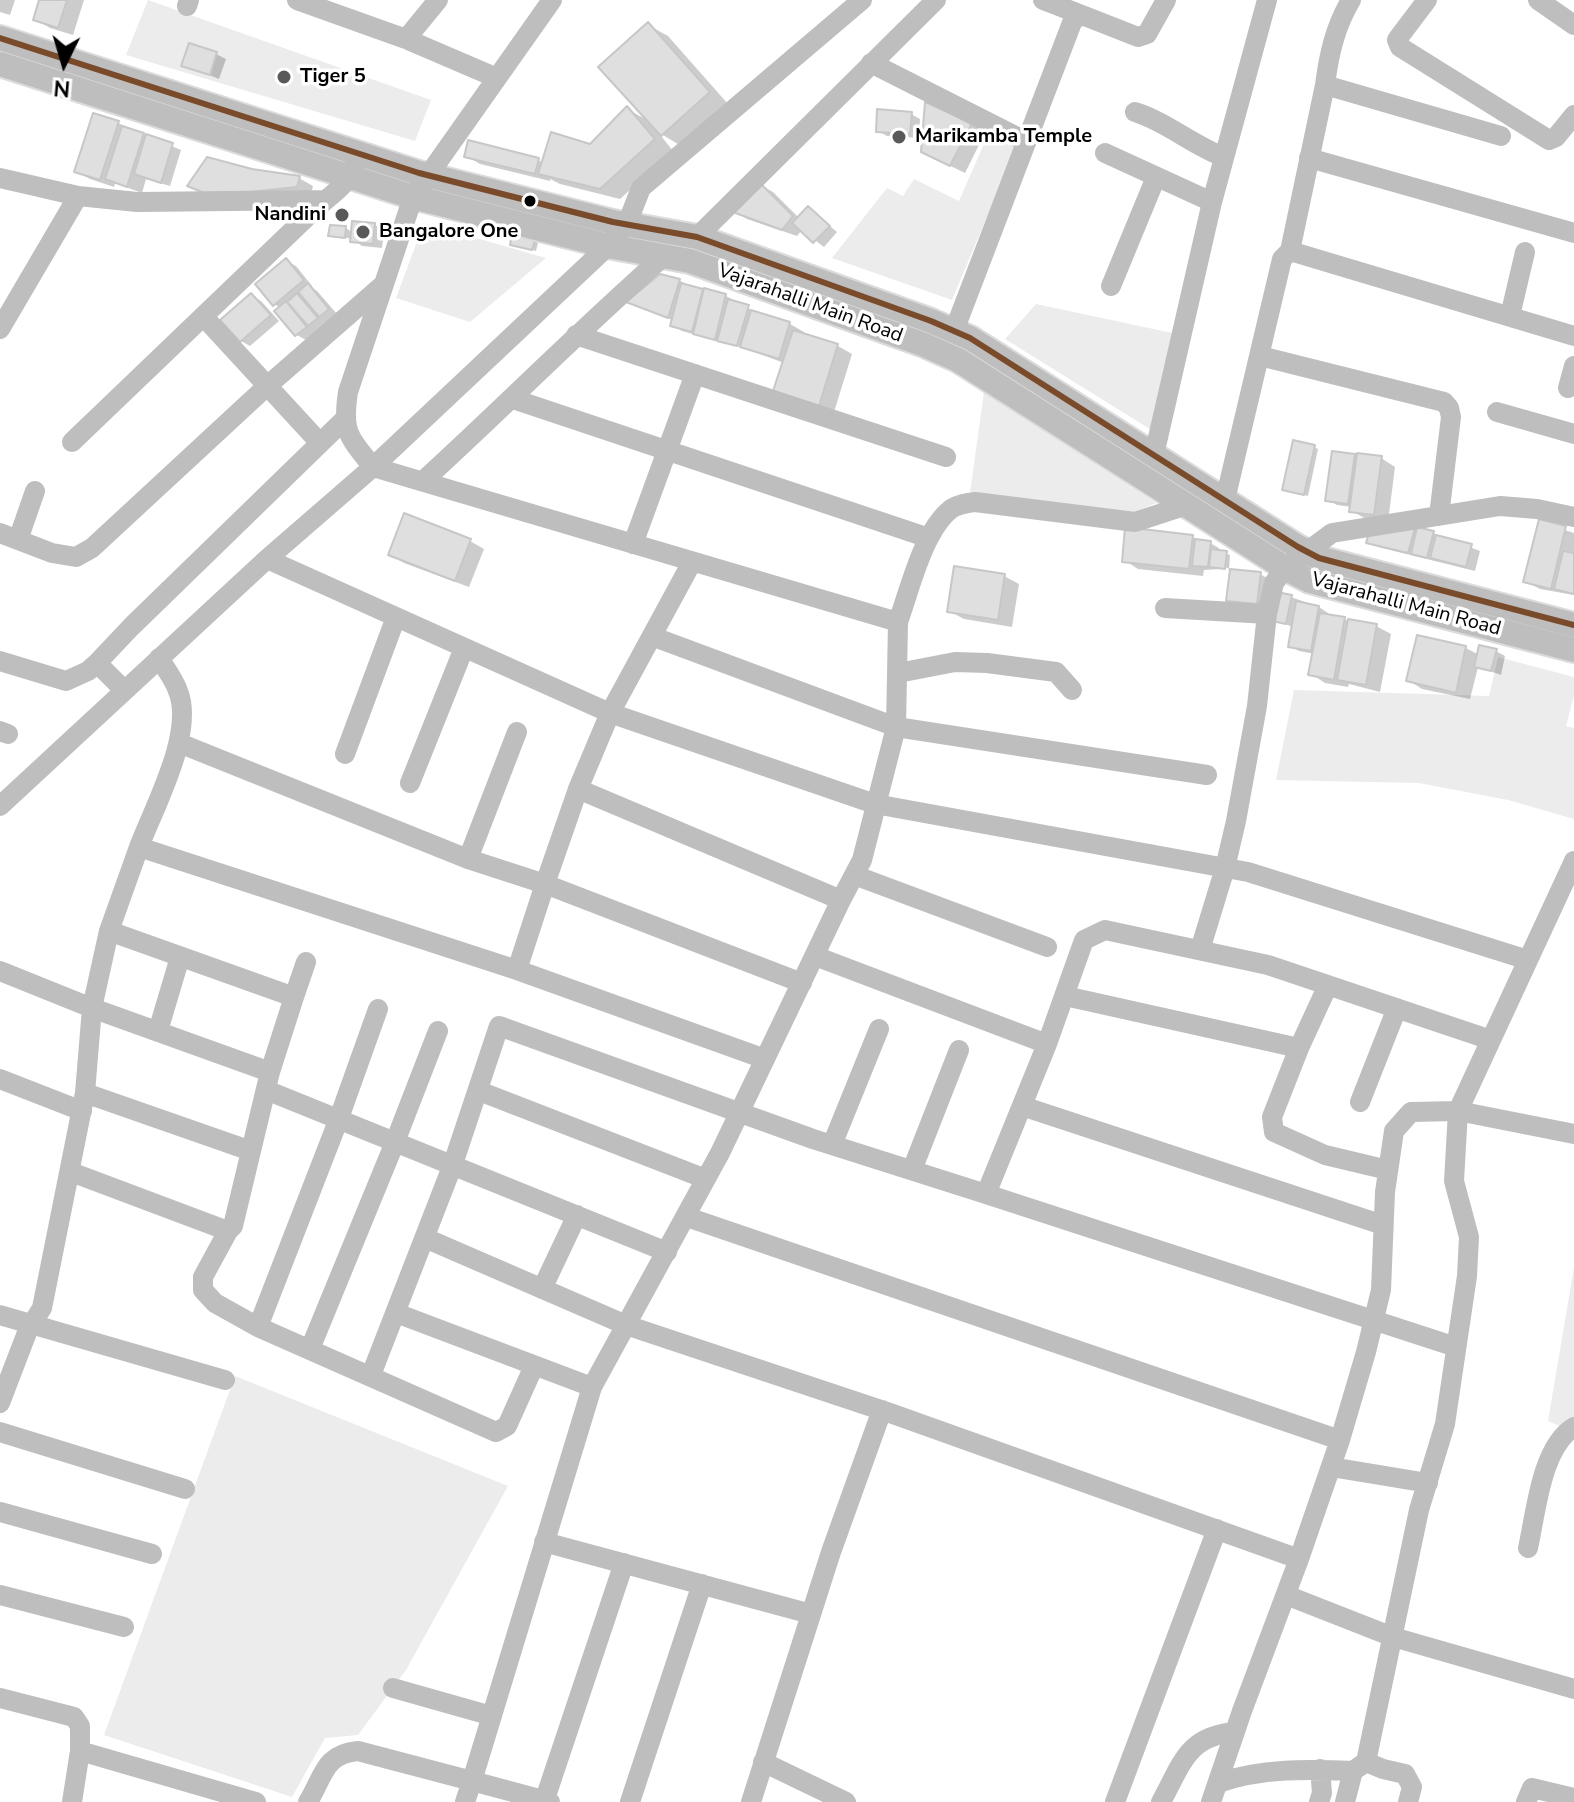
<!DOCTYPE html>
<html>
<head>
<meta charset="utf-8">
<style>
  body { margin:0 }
  #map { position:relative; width:1574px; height:1802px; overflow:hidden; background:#fff; font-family:"Nunito Sans",sans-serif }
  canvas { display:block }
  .north { position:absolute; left:24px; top:24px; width:80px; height:80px; -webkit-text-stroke:6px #fff; paint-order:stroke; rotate:185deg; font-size:22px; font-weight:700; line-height:32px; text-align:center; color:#000 }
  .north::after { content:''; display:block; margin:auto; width:28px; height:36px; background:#000; clip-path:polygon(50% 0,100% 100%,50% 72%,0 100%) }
</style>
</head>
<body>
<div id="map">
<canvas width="1574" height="1802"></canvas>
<div class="north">N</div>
</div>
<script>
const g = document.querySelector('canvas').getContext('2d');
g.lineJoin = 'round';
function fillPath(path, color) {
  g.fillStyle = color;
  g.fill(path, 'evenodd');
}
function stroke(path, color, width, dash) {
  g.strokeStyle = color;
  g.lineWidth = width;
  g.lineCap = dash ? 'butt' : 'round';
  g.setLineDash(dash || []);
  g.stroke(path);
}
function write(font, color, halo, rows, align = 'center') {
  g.font = font + ' "Nunito Sans",sans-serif';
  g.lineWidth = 7;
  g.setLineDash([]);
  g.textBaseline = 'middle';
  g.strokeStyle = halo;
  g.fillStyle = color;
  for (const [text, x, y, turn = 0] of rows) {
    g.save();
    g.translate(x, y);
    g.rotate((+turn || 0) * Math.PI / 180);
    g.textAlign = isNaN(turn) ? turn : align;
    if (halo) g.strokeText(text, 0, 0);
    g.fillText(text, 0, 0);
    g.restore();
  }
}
const green = new Path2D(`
  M148,0L431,100L415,141L126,55Z
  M990,130L1017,145L952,300L832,258L887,188L903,196L914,179L959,201Z
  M424,223L546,258L470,322L396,298Z
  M1036,304L1177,334L1153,431L1005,339Z
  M984,392L1156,503L1127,516L970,493Z
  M1498,657L1574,677V695L1566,726L1574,728V819L1508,800L1419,783L1276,780L1294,690L1489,696Z
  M1574,1267V1432L1548,1421Z
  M235,1376L508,1486L406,1670L358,1735L325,1738L292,1797L104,1735Z`);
const shadow = new Path2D(`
  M0,0H15L10,15L0,12Z
  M41,0H84L73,35L50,28L35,19Z
  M648,25L668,36L728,104L681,146L658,132L673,151L620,199L560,184L550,179V181L480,164L466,156L538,160L544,163L590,147L627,109L649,121Z
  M216,54L226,59L219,79L184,65Z
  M911,114L920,119L919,138L887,136L878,131Z
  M118,123L181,150L170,186L146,179L142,193L115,183L114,187L90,179L76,171Z
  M971,124L985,133L965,173L938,160Z
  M251,171L299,178L313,186L311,194L228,203Z
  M758,184L773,192L799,218L808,208L837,232L824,247L802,230L797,236L747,219L733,211Z
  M341,214L350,217V220L341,217Z
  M375,225L384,230L382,248L362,246L353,239L330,235L346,228L353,233Z
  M534,241L538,243L536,251L516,246Z
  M286,261L296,266L312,286L310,287L317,291L337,314L306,340L297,335L277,311L281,308L274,304Z
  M679,280L691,288L726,296L757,313L790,324L804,332L803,335L838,346L852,354L834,412L790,398L784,363L747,349L682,331L673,325L674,321L630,301Z
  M252,296L261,301L279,321L250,346L241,341Z
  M1314,447L1318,449L1308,496L1284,489Z
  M1354,456L1358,459L1381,458L1395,467L1388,522L1366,519L1352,511V507L1337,505L1328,500Z
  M1540,522L1574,533V595L1540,589L1525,581Z
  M1414,530L1433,533L1480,551L1475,571L1378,547L1369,542Z
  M1192,537L1210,543L1219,548V552L1230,555L1229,569L1217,562L1215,566L1221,569L1204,570L1203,576L1138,569L1124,560Z
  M470,541L484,549L469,587L404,563L390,554Z
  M1260,574L1269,579L1266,608L1237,605L1228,600Z
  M1004,576L1019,584L1012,627L964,619L949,611Z
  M1291,597L1319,607L1328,613L1327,616L1376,626L1391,634L1380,692L1349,684L1348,687L1325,683L1311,674L1315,654L1299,651L1290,646L1293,627L1274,620Z
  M1418,637L1466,648L1479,655L1496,651L1505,656L1501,675L1478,667L1470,699L1422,689L1408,680Z`);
const building = new Path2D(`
  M39,0H67L58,28L33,20Z
  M648,22L710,92L661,136L598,67Z
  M189,43L217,52L210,75L181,66Z
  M925,102L972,123L950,166L921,152Z
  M627,106L655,139L600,189L538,174L551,132L590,144Z
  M877,109L912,112L910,134L876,132Z
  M93,113L119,121L100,180L74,172Z
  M122,126L144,133L127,187L105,179Z
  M146,134L173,143L161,183L134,174Z
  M468,140L539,158L535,174L464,157Z
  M207,157L252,169L300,176L297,187L212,196L187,186Z
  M758,181L793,216L782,230L730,211Z
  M808,206L830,226L813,243L792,223Z
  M352,221L375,223L373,244L350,242Z
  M330,225L346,226L345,238L328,236Z
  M512,234L535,239L532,250L510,245Z
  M286,258L304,280L273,306L255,284Z
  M660,274L680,279L668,318L626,302Z
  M308,283L329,309L319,317L298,292Z
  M681,283L703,289L692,332L670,326Z
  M704,288L726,294L715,340L693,334Z
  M251,293L271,315L240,342L220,320Z
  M297,293L318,318L308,326L287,302Z
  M728,299L749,305L737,346L717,341Z
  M286,301L307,327L295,336L274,311Z
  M751,310L790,322L779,359L740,347Z
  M793,330L838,344L819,406L773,391Z
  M1293,440L1315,445L1304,495L1282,490Z
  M1332,451L1355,454L1348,504L1325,501Z
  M1357,453L1382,456L1374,515L1349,512Z
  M404,513L471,539L455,581L388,555Z
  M1539,519L1566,526L1551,589L1523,582Z
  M1125,527L1193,535L1189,569L1122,562Z
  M1417,527L1434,531L1427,558L1411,554Z
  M1415,528L1408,553L1366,543L1369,533Z
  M1436,535L1472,544L1466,567L1430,558Z
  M1195,539L1211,541L1208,567L1192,566Z
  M1211,549L1227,551L1225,569L1209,567Z
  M1563,551L1574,553V594L1554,589Z
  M954,566L1005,574L998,620L947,612Z
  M1230,569L1261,572L1257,604L1226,601Z
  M1277,592L1292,595L1286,624L1272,621Z
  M1296,601L1319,606L1311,651L1288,647Z
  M1320,613L1345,617L1334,680L1308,675Z
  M1348,619L1377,624L1366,685L1337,680Z
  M1417,635L1466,646L1456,693L1406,681Z
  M1479,645L1497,649L1491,671L1474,667Z`);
const minor = new Path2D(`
  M297,0L406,39L497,78
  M1043,0L1082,15
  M1427,0L1399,37L1397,40L1400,47L1549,140L1556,137L1574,115
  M1538,0L1574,25
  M187,6L189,0
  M406,39L438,0
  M871,63L1025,141
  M1325,85C1329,54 1335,27 1351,0
  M1135,112C1167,122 1192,145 1224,157
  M1105,153L1212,202
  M1309,158L1574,233
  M0,178L78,196L137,202L324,200
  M697,237L936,0
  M1290,251L1325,85L1501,136
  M1111,286L1156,177
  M203,316L320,443
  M1510,316L1525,252
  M0,329L78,196
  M954,331L1073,20L1082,15L1138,37L1147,34L1166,0
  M576,335L946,457
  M1260,356L1444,402L1449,408L1451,417L1439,516
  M1568,388L1574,366
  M513,399L929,538
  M1497,412L1574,434
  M72,442L312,212C330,195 348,186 356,163
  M1154,455L1212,202L1267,0
  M423,481C504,407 581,329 664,256
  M1225,500L1282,259L1290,251L1574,336
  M0,533L52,553L76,557L92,548L266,387L384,284
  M18,540L35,491
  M633,544L695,374
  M267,559L610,713L875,804L1248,872L1528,960
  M692,562L610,713L578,789L545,884L802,983
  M1165,608L1267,614
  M898,622C910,589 923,531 951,509C958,504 967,503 975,502L1135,522L1187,505
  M654,637L896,727L1207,775
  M159,658C165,668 174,679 178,691C195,733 154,807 139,847L517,970L765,1059
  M0,661L66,681L88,671L97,663
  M898,673L955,662L987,663L1056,672L1072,690
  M124,690L97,663L131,627L344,420
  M0,731L8,734
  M179,743L468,859L545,884L517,970
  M345,754L396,617
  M410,783L464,648
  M578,789L841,900
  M0,806L267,559L373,467L608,246L627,224L641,188L862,0
  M468,859L517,732
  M1574,861L1458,1111L1574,1134
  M854,875L1047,947
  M1200,950L1225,868L1236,821L1257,706L1267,614L1274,583L1285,568L1332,533L1500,506L1537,509L1574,517
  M815,956L1047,1044
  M0,971L92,1008L270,1072
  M1065,996L1299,1048L1328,985
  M294,997L306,962
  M158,1031L180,957
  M1299,1048L1272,1117L1274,1132L1325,1155L1388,1170
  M0,1079L82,1111
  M266,1090L667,1252
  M479,1091L706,1179
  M85,1093L251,1151L270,1072L294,997L109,931
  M1360,1102L1397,1008
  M1022,1106L1383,1225
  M832,1145L879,1029
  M912,1170L959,1050
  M71,1172L228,1231L233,1226L251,1151
  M986,1194L1456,1347
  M687,1217L1340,1440
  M228,1231L203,1277V1290L215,1303L258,1327L496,1432L507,1426L534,1366
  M425,1238L626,1325L890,1413L1299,1559L1340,1440L1366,1352L1381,1290L1385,1192L1394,1131L1411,1112L1458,1111L1454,1181L1469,1237L1467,1276L1445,1424L1419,1510L1366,1762L1383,1769L1405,1774L1412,1787L1408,1802
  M542,1289L577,1215
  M396,1313L592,1387
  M0,1315L225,1380
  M258,1327L338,1121L378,1009
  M310,1349L395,1142L438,1031
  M371,1375L453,1164L499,1026L813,1139L986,1194L1047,1044L1084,940L1105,930L1268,965L1491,1040
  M0,1403L28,1330L42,1308L85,1093L92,1008L109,931L139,847
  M0,1432L185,1489
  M1331,1467L1428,1483
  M0,1512L152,1554
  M544,1542L811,1614
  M1528,1548C1536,1513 1541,1447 1574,1427
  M0,1595L124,1627
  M1286,1595L1393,1637L1574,1689
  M393,1688L492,1716
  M0,1698L74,1717L80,1726V1751
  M763,1762L846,1802
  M1218,1783C1262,1768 1307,1769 1353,1771
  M72,1802L80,1751L256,1802
  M308,1802C324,1776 324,1754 358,1751L472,1781L465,1802
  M544,1802L624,1563
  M550,1802L472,1781L592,1387L720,1153L841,900L862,860L896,727L898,622L373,467C348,436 342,432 348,392L413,197L552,0
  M630,1802L702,1584
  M751,1802L831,1552L882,1410
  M1115,1802L1217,1529
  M1161,1802C1182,1764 1187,1736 1235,1732
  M1211,1802L1242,1711L1299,1559
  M1319,1802L1322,1793L1320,1769
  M1345,1802L1353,1771L1363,1764
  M1526,1802L1532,1788L1574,1798`);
const major = new Path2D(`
  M0,38L419,173L613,222L697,237L931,321L970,338L1298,547L1319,558L1574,625
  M0,64L413,197L608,246L690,261L922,344L958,360L1285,568L1310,581L1574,650`);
const bus1 = new Path2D(`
  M0,38L419,173L613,222L697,237L931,321L970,338L1298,547L1319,558L1574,625`);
const markers = [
  [284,77,8,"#595959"],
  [899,137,8,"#595959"],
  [530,201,7,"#000"],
  [342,215,8,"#595959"],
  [363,232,8,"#595959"]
];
const poiNames = [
  ["Tiger 5",300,77],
  ["Marikamba Temple",915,137],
  ["Nandini",326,215,"right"],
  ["Bangalore One",379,232]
];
const streetNames = [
  ["Vajarahalli Main Road",810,304,20],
  ["Vajarahalli Main Road",1406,605,15]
];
fillPath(green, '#ececec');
fillPath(shadow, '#0003');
fillPath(building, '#dfdfdf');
stroke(building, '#c7c7c7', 2);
stroke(major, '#dbdbdb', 28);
stroke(minor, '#bebebe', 20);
stroke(major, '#bebebe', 24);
stroke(bus1, '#7a4b2a', 6);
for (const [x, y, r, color] of markers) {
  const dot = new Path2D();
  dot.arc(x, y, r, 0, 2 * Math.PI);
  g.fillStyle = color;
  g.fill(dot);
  stroke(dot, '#fff', 3);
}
write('bold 20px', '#000', '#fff', poiNames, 'left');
write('20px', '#000', '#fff', streetNames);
</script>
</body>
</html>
